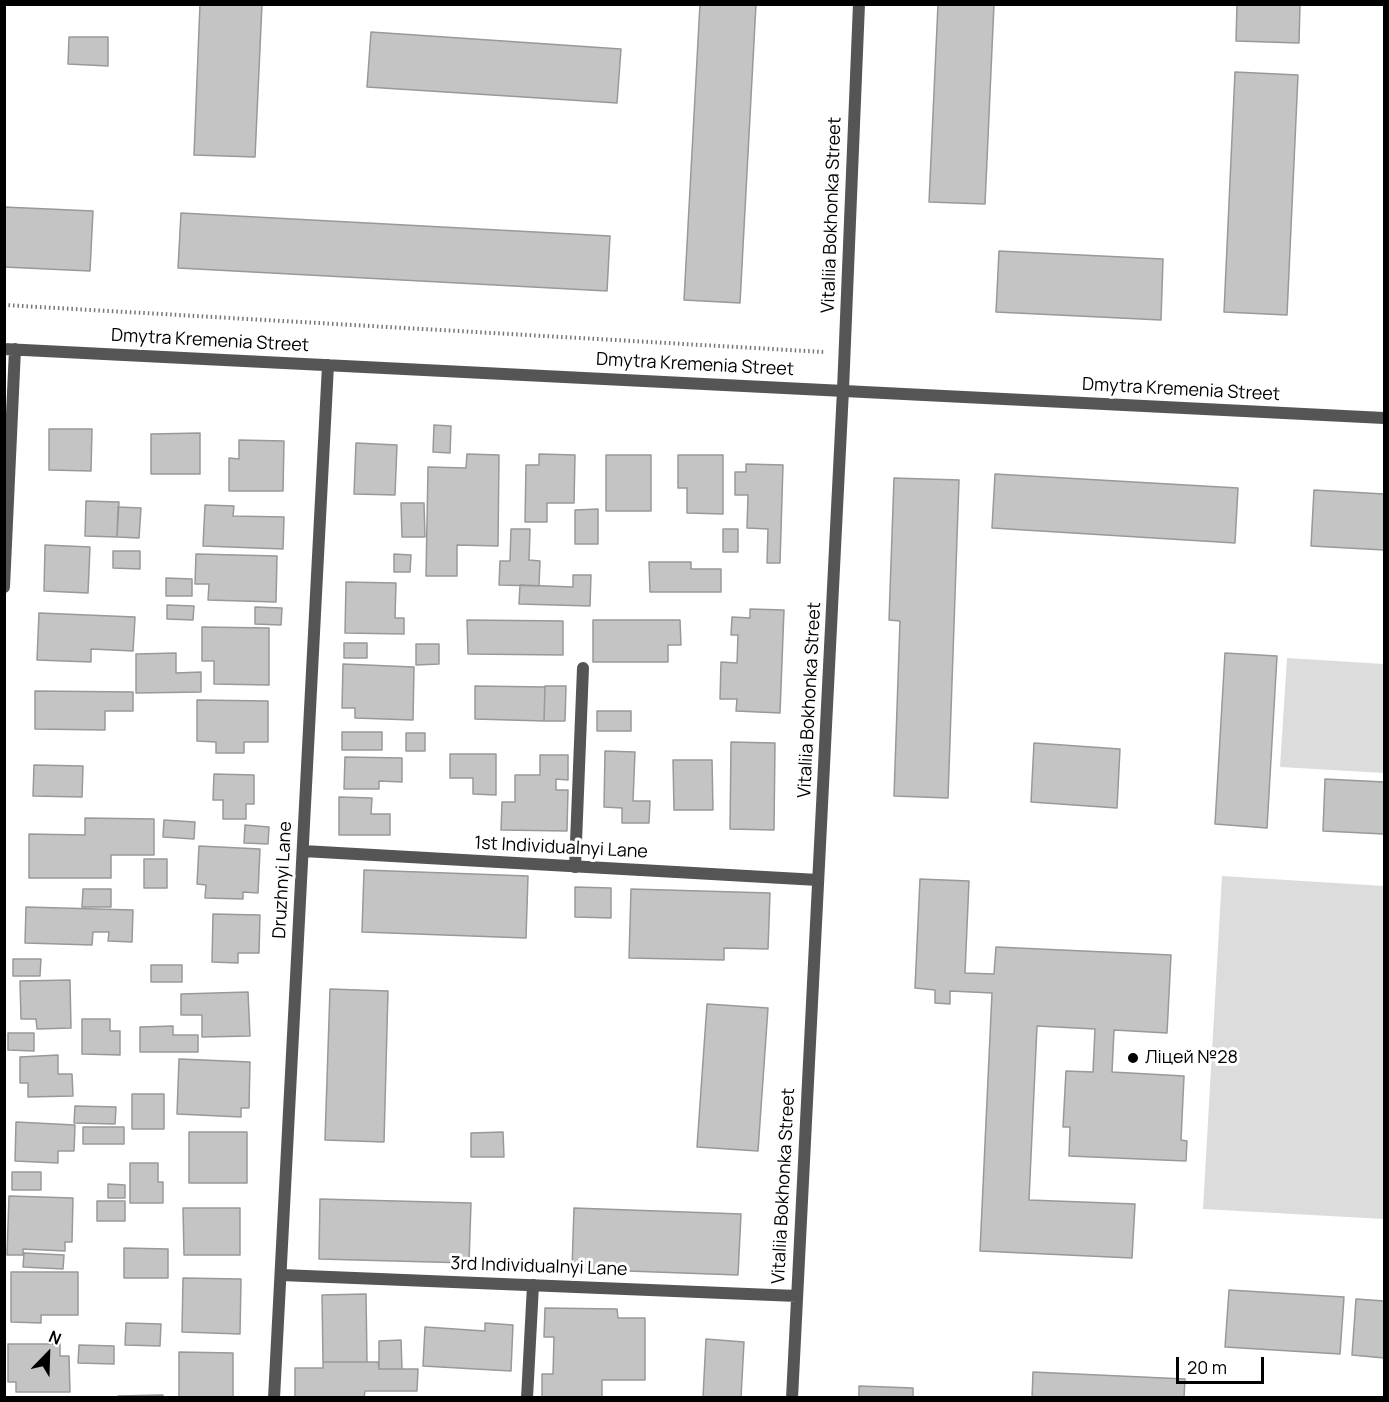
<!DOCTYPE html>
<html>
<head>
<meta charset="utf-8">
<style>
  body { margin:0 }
  #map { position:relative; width:1389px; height:1402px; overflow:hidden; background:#fff; font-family:Manrope,sans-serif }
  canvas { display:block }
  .frame { position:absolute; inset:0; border:6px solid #000; pointer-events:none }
  .north { position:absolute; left:18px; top:1324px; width:60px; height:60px; -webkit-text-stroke:4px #fff; paint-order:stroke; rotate:23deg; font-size:16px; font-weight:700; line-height:24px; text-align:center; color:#000 }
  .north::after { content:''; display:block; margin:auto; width:21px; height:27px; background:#000; clip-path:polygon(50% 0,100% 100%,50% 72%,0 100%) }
  .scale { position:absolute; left:1176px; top:1357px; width:88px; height:27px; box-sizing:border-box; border:3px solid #000; border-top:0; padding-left:8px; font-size:18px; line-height:21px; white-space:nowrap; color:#000; -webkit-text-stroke:4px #fff; paint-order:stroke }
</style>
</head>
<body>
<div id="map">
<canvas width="1389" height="1402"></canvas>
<div class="frame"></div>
<div class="north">N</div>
<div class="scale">20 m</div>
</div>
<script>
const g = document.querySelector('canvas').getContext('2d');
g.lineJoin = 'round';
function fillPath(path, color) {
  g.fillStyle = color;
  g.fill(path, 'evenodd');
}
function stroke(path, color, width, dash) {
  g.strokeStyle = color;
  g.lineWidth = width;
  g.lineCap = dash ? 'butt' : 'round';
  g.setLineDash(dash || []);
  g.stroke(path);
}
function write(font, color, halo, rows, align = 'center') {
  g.font = font + ' Manrope,sans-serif';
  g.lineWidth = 6;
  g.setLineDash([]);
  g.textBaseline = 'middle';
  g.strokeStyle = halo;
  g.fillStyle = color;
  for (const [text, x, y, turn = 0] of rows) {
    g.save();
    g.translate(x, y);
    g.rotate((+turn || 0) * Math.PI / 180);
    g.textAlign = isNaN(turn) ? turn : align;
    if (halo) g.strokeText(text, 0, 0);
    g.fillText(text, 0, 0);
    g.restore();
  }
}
const green = new Path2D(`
  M1287,658L1384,664V773L1280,767Z
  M1222,876L1384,886V1219L1203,1209Z`);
const building = new Path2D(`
  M200,4H262L255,157L194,155Z
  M700,4H756L740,303L684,300Z
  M938,4H994L985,204L929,202Z
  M1237,4H1300L1299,43L1236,41Z
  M371,32L621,49L617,103L367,87Z
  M69,37H108V66L68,64Z
  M1235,72L1298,75L1287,315L1224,312Z
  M4,207L93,211L90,271L4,267Z
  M181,213L610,236L607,291L178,268Z
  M999,251L1163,259L1161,320L996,312Z
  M434,425L451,426L450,453L433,452Z
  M49,429H92L91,471L49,470Z
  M200,433V474H151V434Z
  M239,440L284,441L283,491H229V458L239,459Z
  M356,443L397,445L395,495L354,494Z
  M467,454L499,455L498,546L457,545V576H426L428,467L466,468Z
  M539,454L575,455L574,503H547V522H525L526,465H539Z
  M606,455H651V511H606Z
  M678,455H723V514L687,513V488H678Z
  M746,464L783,465L780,563H767L768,529L747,528L748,495H735V472H746Z
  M995,474L1238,488L1235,543L992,528Z
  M894,478L959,480L948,798L894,796L900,621L889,620Z
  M1314,490L1384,494V550L1311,546Z
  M86,501L119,502L117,537L85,536Z
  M401,503H424L425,537H402Z
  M205,505L234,506L233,516L284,517L283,549L203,546Z
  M118,507L141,508L139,538L117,537Z
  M598,509V544H575V510Z
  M511,529H530L529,560L540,561L539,586L499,585L500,561H510Z
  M723,529H738V552H723Z
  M45,545L90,547L88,593L44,591Z
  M113,551H140V569L113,568Z
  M196,554L277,556L276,602L208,600L209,584H195Z
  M394,554L411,555L410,572H394Z
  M649,562H691V569H721V592H650Z
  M573,575H591L590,606L519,604L520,585L573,587Z
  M166,578L192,579V596H166Z
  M346,582L396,583L395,618H404V634L345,633Z
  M167,605L194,606L193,620L167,619Z
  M255,607L282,608L281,625L255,624Z
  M750,609L784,610L780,713L736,711L737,699H720L721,662L737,663L738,635H731L732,617L750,618Z
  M39,613L135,617L133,651L91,649V662L37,660Z
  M467,620L563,621V655L468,654Z
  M593,620H680L681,645H668V662H593Z
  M202,627L269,628V685L214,684V661H202Z
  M344,643H367V658H344Z
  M416,644H439V664L416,665Z
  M176,653V673L201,672V692L136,693V654Z
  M1225,653L1277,656L1267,828L1215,824Z
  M343,664L414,667L413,720L355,718V708H342Z
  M475,686L545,687L544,721L475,719Z
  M545,686H566L565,721H544Z
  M35,691L133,692V711H105V730L35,729Z
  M197,700L268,701V742H244V753H216V742L197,741Z
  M597,711H631V731H597Z
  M342,732H382V750H342Z
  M406,733H425V751H406Z
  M731,742L775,743L774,830L730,829Z
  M1034,743L1120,749L1117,808L1031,802Z
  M605,751L635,752L633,801H650L649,823H622V808L604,807Z
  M450,754H496V795L473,794V778H450Z
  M540,755H568V780L556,779V790H568L567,831L501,830L502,802H515V775H540Z
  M345,757L402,758V782L379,781V789H344Z
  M673,760H712L713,810H674Z
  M34,765L83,766L82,797L33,796Z
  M214,774L254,775V804H246V819H223V800H213Z
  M1325,779L1384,782V834L1323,831Z
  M339,797L372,798L371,814H390V835H339Z
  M85,818L154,819V855H111V878H29V834L85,835Z
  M164,820L195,822L194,839L163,837Z
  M245,825L269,827L268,844L244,843Z
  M199,846L260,849L258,893L243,892V899L205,898L206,885L197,884Z
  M144,859H167V888H144Z
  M364,870L528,876L526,938L362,932Z
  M920,879L969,881L965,973L994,974L996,947L1171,955L1167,1033L1114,1030L1112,1072L1184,1076L1181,1140L1187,1141L1186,1161L1069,1156L1070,1127H1063L1066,1071L1093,1072L1095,1029L1037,1026L1029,1200L1135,1204L1132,1258L980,1251L992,993L950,991V1004L935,1003V990L915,988Z
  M575,887L611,888V918L575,917Z
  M83,889H111V907H82Z
  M631,889L770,893L768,949L724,948V960L629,958Z
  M26,907L133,910L132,942L108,941L109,932H93L92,945L25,943Z
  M213,914L260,915L259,953H238V963L212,962Z
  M13,959H41L40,976H13Z
  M151,965H182V982H151Z
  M70,980L71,1028L37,1029L36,1019H21L20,981Z
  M330,989L388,991L384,1142L325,1140Z
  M248,992L250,1036L202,1037V1015H181V994Z
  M707,1004L768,1008L758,1151L697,1147Z
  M82,1019H110V1031H120V1055L82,1054Z
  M173,1026V1035H198V1052H140V1027Z
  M8,1033H34V1051L8,1050Z
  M58,1055V1074H72L73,1096L28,1097V1083H20V1057Z
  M179,1059L250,1062L249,1108H241V1117L177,1114Z
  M132,1094H164V1129H132Z
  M75,1106L116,1107L115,1124L74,1123Z
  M16,1122L75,1125L74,1151H58V1163L15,1161Z
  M83,1127H124V1144H83Z
  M189,1132H247V1183H189Z
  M503,1132L504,1157H471V1133Z
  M130,1163H158V1182H163V1203H130Z
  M12,1172H41V1190H12Z
  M108,1184L125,1185V1198H108Z
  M9,1196L73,1198L72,1242H65V1251L23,1249V1255H7Z
  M320,1199L471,1203L469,1263L319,1259Z
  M97,1201H125V1221H97Z
  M183,1208H240V1255H184Z
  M574,1208L741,1214L738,1275L572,1269Z
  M124,1248L168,1249V1278H124Z
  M24,1253L64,1255L63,1269L23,1267Z
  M11,1272H78V1315H41V1323L11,1322Z
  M183,1278L241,1279L240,1334L182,1332Z
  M1229,1290L1344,1297L1340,1354L1225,1347Z
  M366,1294L367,1362H323L322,1295Z
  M1356,1299L1384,1301V1358L1352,1355Z
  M545,1308L617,1309L618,1318H645V1380H602V1397H542V1374H553L554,1337H544Z
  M126,1323L161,1324L160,1346L125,1345Z
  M485,1323L513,1325L511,1371L423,1366L425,1327L485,1331Z
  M706,1339L744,1342L741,1398H693L703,1397Z
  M401,1340L402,1369H379V1341Z
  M8,1344H60V1356H69L70,1392H16V1382H8Z
  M79,1345L114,1346V1364L78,1363Z
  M179,1352L233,1353V1398H179Z
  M323,1362H378L379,1369H418L417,1391H365L364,1398L295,1397V1368H323Z
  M1033,1372L1185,1379L1184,1398H1032Z
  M859,1386L913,1388V1398H859Z
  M163,1395V1398H118V1396Z`);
const path = new Path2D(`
  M4,305L824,352`);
const lane = new Path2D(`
  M575,867L583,668
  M527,1398L533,1285`);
const street = new Path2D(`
  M4,349L1384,418
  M4,587L15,349
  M303,851L818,880
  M281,1275L797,1296
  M274,1398L328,365
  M792,1398L843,390L859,4`);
const markers = [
  [1133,1058,6,"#000"]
];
const streetNames = [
  ["Vitaliia Bokhonka Street",832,215,-88],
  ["Dmytra Kremenia Street",210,341,3],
  ["Dmytra Kremenia Street",695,365,3],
  ["Dmytra Kremenia Street",1181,390,3],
  ["Vitaliia Bokhonka Street",810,700,-87],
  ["1st Individualnyi Lane",561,848,3],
  ["Druzhnyi Lane",283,880,-87],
  ["Vitaliia Bokhonka Street",784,1186,-87],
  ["3rd Individualnyi Lane",539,1267,2]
];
const poiNames = [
  ["Ліцей №28",1145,1058]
];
fillPath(green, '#dcdcdc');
fillPath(building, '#c4c4c4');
stroke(building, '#999', 1.5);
stroke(path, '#777', 4, [1.5, 3]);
stroke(lane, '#555', 12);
stroke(street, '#555', 12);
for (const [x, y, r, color] of markers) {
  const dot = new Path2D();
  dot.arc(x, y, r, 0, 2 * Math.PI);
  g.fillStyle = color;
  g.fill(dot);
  stroke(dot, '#fff', 2);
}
write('18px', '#000', '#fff', streetNames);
write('18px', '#000', '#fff', poiNames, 'left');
</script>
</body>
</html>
